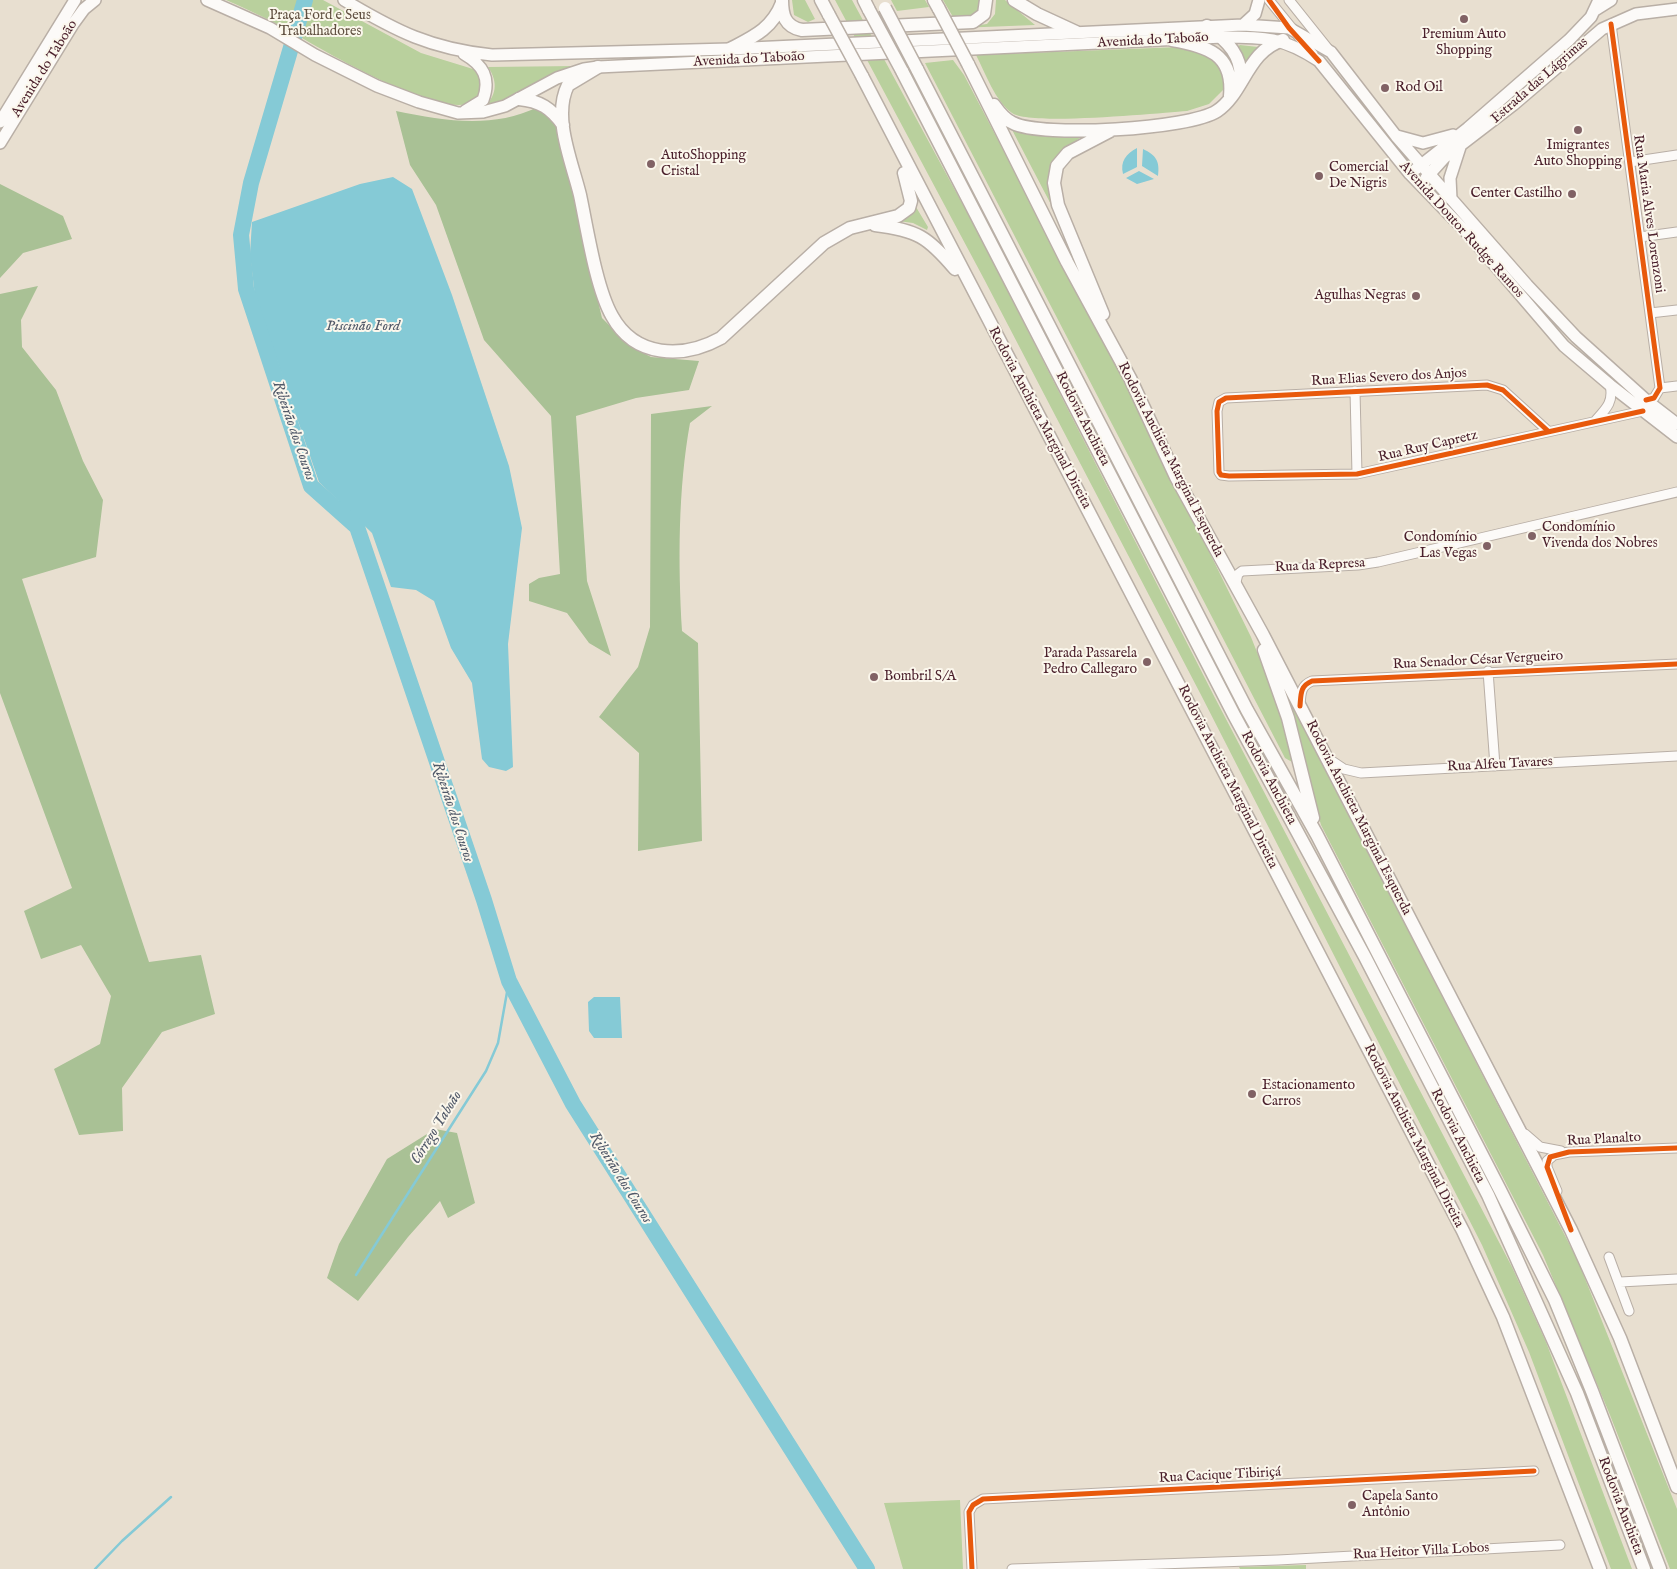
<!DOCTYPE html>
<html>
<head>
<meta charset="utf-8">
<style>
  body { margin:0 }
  canvas { display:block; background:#e8dfd0 }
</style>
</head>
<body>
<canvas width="1677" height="1569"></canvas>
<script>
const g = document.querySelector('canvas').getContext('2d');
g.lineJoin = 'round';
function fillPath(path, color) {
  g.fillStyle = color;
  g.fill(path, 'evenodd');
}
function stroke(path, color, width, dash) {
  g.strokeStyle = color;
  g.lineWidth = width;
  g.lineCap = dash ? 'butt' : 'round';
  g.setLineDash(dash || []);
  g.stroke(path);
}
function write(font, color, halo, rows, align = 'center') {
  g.font = font + ' "IM FELL English",serif';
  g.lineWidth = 4;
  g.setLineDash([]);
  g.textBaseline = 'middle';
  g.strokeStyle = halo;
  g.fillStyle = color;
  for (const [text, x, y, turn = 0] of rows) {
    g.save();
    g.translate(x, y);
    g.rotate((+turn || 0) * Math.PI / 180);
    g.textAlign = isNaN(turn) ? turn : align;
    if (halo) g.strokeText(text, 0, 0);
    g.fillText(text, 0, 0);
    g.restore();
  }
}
const green = new Path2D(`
  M226,0H323L421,53L473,69L482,79C481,87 481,98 473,102C436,121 311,42 275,23C259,15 243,7 226,0Z
  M792,0H805L815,19L808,22L794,15Z
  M835,0H852L975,227L1215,698L1512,1267L1546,1342L1632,1569H1611L1529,1352L1482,1245L1200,693L984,279Z
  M891,0H925L929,7L897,11Z
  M943,0H981V9L976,15L953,17Z
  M996,0H1005L1035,25L958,28L987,24L995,14Z
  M1240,45L1258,47L1245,69L1237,47Z
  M1180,47C1202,54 1230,58 1223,90L1209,104L1187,111C1159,113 1030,126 1012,113C995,101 986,74 976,55Z
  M953,60L964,75L1139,409L1251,637L1276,700L1285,730L1292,762L1285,758L925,63Z
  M577,66L512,99L483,109C496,96 499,83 488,67Z
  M1009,124L1086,134C1045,160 1045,171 1057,216Z
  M916,207L928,227L927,230L913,223L898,221L905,219Z
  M1280,681L1578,1261L1677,1509V1569H1670L1610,1415L1543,1255L1321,825Z
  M960,1500L963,1569H903L884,1503Z
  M1306,1565V1569H1240L1239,1567Z`);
const forest = new Path2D(`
  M538,107L556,124L602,318L630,346L651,357L699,361L689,390L636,398L576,416L587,581L611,656L589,643L567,613L529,601V584L539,578L560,574L551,416L484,340L436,205L410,165L396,111C445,121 492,129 538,107Z
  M0,184L63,216L72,239L23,253L0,278Z
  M38,286L21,320L22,347L56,390L83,461L103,500L96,557L22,579L149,962L201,955L215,1014L162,1032L122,1088L123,1131L79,1135L54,1069L100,1044L111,996L81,945L41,959L24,911L72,888L0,693V294Z
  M712,406L690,423C678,489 678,564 682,631L698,643L702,841L638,851L639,753L599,717L638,667L650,627L651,414Z
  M435,1129L457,1133L475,1203L448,1218L440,1201L408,1237L358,1301L327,1278L339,1244L387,1159Z`);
const water = new Path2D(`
  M1137,148V167L1123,174C1120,161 1126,154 1137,148Z
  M1143,149C1156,155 1160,161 1158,176L1142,166Z
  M1139,171L1154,179L1137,184L1126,178Z
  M393,177L412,189L452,295L509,466L522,528L508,644L513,767L506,771L489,767L482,759L472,683L451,648L434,601L416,590L391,587L372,533L319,482L255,296L250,254L252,222L360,184Z
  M594,997H620L622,1038H594L589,1031L588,1002Z`);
const stream = new Path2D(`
  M356,1275L486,1071L498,1043L509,981
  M95,1569L122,1541L171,1497`);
const river = new Path2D(`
  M305,0L251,183L241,235L246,289L311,486L357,527L484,900L509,981L573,1104L867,1569`);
const minor = new Path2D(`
  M1269,0L1313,54
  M1289,0L1329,50
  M1611,24L1660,388L1654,398L1646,400
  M1630,162L1677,155
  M1640,237L1677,232
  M1650,313L1677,310
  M1660,388L1677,386
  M1355,391L1357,474
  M1595,421C1606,409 1614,402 1610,385
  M1548,431L1503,390L1487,385L1226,398L1219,402L1217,411L1219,472L1221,475L1229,476L1357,474L1643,411
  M1235,586L1238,574L1242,571L1358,565L1378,562L1677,492
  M1488,671L1495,766
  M1300,706C1301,694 1300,686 1312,681L1677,664
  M1329,759L1344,769L1361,773L1677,756
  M1525,1134L1540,1147L1561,1151
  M1557,1191L1547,1167V1161L1554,1155L1569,1152L1677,1148
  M1609,1257L1629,1311
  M1620,1282L1677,1279
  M972,1569L969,1512L973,1505L983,1499L1534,1471
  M1012,1569L1278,1560L1560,1545`);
const major = new Path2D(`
  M207,0L270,28L315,55L377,86L419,102L458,113L483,112L505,106L557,78L584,69L598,67L1223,37C1264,37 1283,37 1319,61L1410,174L1469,235L1564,346L1610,385L1677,437
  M344,0C396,31 431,49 492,55L730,49L1243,25L1289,28L1331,52L1396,136L1527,285L1576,337L1646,400L1677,424
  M1595,10L1611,0
  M1243,25L1255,14L1259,0
  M464,54C483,65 491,78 483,100L465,111
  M0,122L75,0
  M1397,136L1423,143L1453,135
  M0,143L73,24L84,9L95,0
  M1416,169L1468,128L1569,40L1591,17L1599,0
  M1426,178L1444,158L1513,105L1602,29L1636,14L1677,9
  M1451,199L1450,178L1460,147`);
const highway = new Path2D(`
  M782,0C782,15 785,27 802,30L973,22L984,14L986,0
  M821,0L829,15
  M864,0L869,10
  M934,0L939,9
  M1014,0L1037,14L1076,32
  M1207,26C1227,40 1244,57 1240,83
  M1172,40C1207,46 1234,54 1230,96
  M730,49C753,37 772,29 782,3
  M968,64L1067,262L1130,378L1176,477L1263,635L1571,1230L1620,1338L1677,1487
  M598,67L568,85C552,117 572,162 580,195C587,228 596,288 612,316C635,358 683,359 721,338L824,243L850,228L898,216L909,208L911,201L904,173
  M917,69L1247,710L1317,835L1500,1190L1555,1300L1592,1391L1660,1569
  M902,71L1234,715L1365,957L1488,1195L1577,1393L1644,1569
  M862,76L1463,1231L1503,1317L1600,1569
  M519,99C540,101 551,108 563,125
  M994,105C999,112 1005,120 1013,123C1042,138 1190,129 1217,111C1244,93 1247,51 1283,40
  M875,225C917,230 928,237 955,269
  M1103,314L1058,205L1054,183L1057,166L1068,153L1110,131
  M1264,650L1288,718L1313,818`);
const highwayBridge = new Path2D(`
  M885,8L917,69
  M939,9L968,64
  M869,10L902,71
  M829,15L862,76`);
const cycleway = new Path2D(`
  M1269,0L1289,28L1319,61
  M1611,24L1660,388L1654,398L1646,400
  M1548,431L1503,390L1487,385L1226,398L1219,402L1217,411L1219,472L1221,475L1229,476L1357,474L1643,411
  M1300,706C1301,694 1300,686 1312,681L1677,664
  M1571,1230L1547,1167L1550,1157L1569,1152L1677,1148
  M972,1569L969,1512L973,1505L983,1499L1534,1471`);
const markers = [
  [1464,19,5,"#816265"],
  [1385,88,5,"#816265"],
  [1578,130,5,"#816265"],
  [651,164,5,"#816265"],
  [1319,176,5,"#816265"],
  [1572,194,5,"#816265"],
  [1416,296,5,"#816265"],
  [1532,536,5,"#816265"],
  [1487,546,5,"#816265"],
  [1147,662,5,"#816265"],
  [874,677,5,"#816265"],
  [1252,1094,5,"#816265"],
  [1352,1505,5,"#816265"]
];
const parkNames = [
  ["Praça Ford e Seus",320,16],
  ["Trabalhadores",320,32]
];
const poiNames = [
  ["Premium Auto",1464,35,"center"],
  ["Shopping",1464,51,"center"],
  ["Rod Oil",1395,88],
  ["Imigrantes",1578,146,"center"],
  ["Auto Shopping",1578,162,"center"],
  ["AutoShopping",661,156],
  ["Cristal",661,172],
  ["Comercial",1329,168],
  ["De Nigris",1329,184],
  ["Center Castilho",1562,194,"right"],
  ["Agulhas Negras",1406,296,"right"],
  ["Condomínio",1542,528],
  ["Vivenda dos Nobres",1542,544],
  ["Condomínio",1477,538,"right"],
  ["Las Vegas",1477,554,"right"],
  ["Parada Passarela",1137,654,"right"],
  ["Pedro Callegaro",1137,670,"right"],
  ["Bombril S/A",884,677],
  ["Estacionamento",1262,1086],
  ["Carros",1262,1102],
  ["Capela Santo",1362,1497],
  ["Antônio",1362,1513]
];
const streetNames = [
  ["Avenida do Taboão",1153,41,-3],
  ["Avenida do Taboão",749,60,-3],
  ["Avenida do Taboão",45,69,-58],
  ["Estrada das Lágrimas",1540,81,-41],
  ["Rua Maria Alves Lorenzoni",1648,214,82],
  ["Avenida Doutor Rudge Ramos",1461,230,48],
  ["Rua Elias Severo dos Anjos",1389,378,-3],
  ["Rodovia Anchieta Marginal Direita",1039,418,62],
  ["Rodovia Anchieta",1082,419,63],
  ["Rua Ruy Capretz",1428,447,-13],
  ["Rodovia Anchieta Marginal Esquerda",1170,460,63],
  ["Rua da Represa",1320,566,-3],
  ["Rua Senador César Vergueiro",1478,661,-3],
  ["Rua Alfeu Tavares",1500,765,-3],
  ["Rodovia Anchieta Marginal Direita",1227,777,63],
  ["Rodovia Anchieta",1268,778,62],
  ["Rodovia Anchieta Marginal Esquerda",1358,818,63],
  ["Rodovia Anchieta Marginal Direita",1413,1136,63],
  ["Rodovia Anchieta",1457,1136,63],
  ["Rua Planalto",1604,1140,-3],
  ["Rua Cacique Tibiriçá",1220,1476,-3],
  ["Rodovia Anchieta",1620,1506,69],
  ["Rua Heitor Villa Lobos",1421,1552,-3]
];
const waterNames = [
  ["Piscinão Ford",363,327],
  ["Ribeirão dos Couros",293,431,71],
  ["Ribeirão dos Couros",452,812,72],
  ["Córrego Taboão",437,1128,-58],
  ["Ribeirão dos Couros",620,1178,58]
];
fillPath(green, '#b9d09d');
fillPath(forest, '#a9c195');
fillPath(water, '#85cad6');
stroke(stream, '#85cad6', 2.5);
stroke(river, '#85cad6', 16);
stroke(minor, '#b9afa6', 11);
stroke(major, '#b9afa6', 14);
stroke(highway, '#b9afa6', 15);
stroke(minor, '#fcfaf8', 9);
stroke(major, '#fcfaf8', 11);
stroke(highway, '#fcfaf8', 12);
stroke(highwayBridge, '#b9afa6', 15, []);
stroke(highwayBridge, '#fcfaf8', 12);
stroke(cycleway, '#e8590c', 5);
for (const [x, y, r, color] of markers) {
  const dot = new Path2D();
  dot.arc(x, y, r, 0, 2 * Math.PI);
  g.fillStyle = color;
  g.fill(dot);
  stroke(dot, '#fbf7ec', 2);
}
write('14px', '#605041', '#fbf7ec', parkNames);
write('14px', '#4a1f2b', '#fbf7ec', poiNames, 'left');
write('14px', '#4a1f2b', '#fbf7ec', streetNames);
write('italic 15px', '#505868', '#fbf7ec', waterNames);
</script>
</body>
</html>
